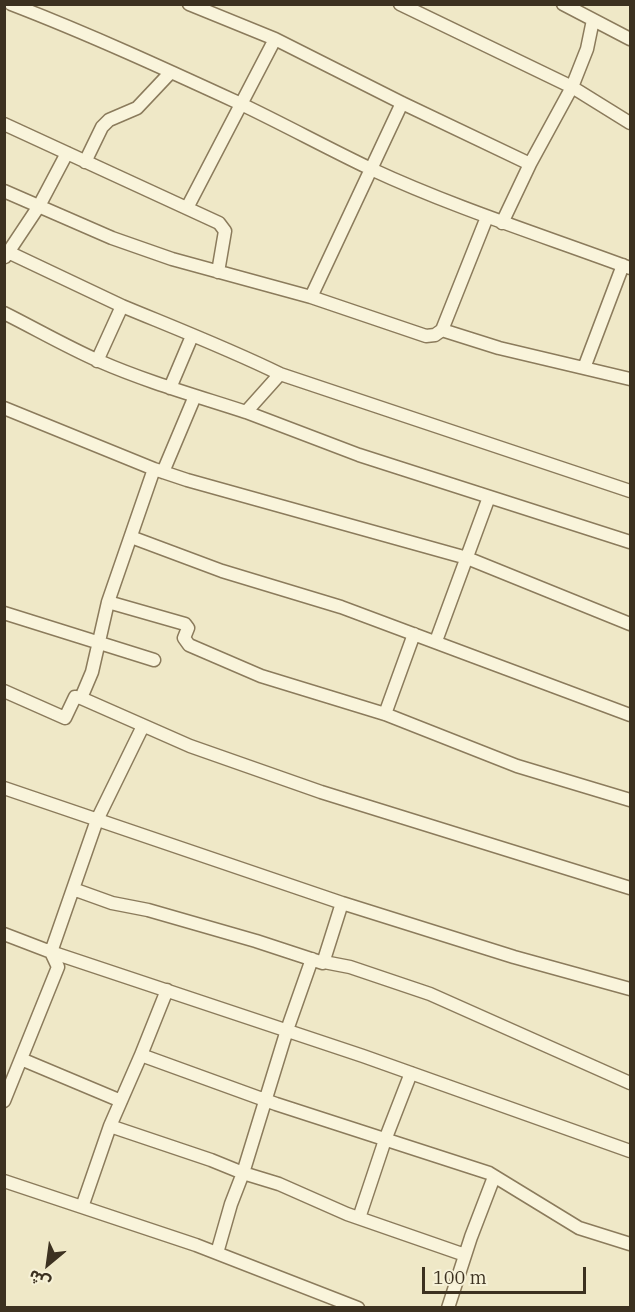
<!DOCTYPE html>
<html>
<head>
<meta charset="utf-8">
<style>
  body { margin:0 }
  #map { position:relative; width:635px; height:1312px; overflow:hidden; background:#efe8c7; font-family:"IBM Plex Serif","Noto Sans Arabic",serif }
  canvas { display:block }
  .frame { position:absolute; inset:0; border:6px solid #3c3120; pointer-events:none }
  .north { position:absolute; left:18px; top:1234px; width:60px; height:60px; -webkit-text-stroke:4px #f6f1d7; paint-order:stroke; rotate:209deg; font-size:16px; font-weight:700; line-height:24px; text-align:center; color:#3c3120 }
  .north::after { content:''; display:block; margin:auto; width:21px; height:27px; background:#3c3120; clip-path:polygon(50% 0,100% 100%,50% 72%,0 100%) }
  .scale { position:absolute; left:422px; top:1267px; width:164px; height:27px; box-sizing:border-box; border:3px solid #3c3120; border-top:0; padding-left:8px; font-size:18px; line-height:21px; white-space:nowrap; color:#3c3120; -webkit-text-stroke:4px #f6f1d7; paint-order:stroke }
</style>
</head>
<body>
<div id="map">
<canvas width="635" height="1312"></canvas>
<div class="frame"></div>
<div class="north">ش</div>
<div class="scale">100 m</div>
</div>
<script>
const g = document.querySelector('canvas').getContext('2d');
g.lineJoin = 'round';
function stroke(path, color, width, dash) {
  g.strokeStyle = color;
  g.lineWidth = width;
  g.lineCap = dash ? 'butt' : 'round';
  g.setLineDash(dash || []);
  g.stroke(path);
}
const minor = new Path2D(`
  M11,4C89,34 165,69 241,104C285,125 327,148 371,169C455,208 544,236 630,268
  M189,4L275,39L402,103L530,164
  M400,4L572,87L630,123
  M563,4L630,39
  M4,124L219,223L225,231L218,272
  M85,162L102,127L109,120L137,108L170,73
  M4,191L112,238L172,259L311,297L426,336L435,335L442,330L499,348L630,379
  M187,208L275,39
  M502,223L530,164L572,87L587,49L593,20
  M8,252L122,306
  M5,257L39,206L67,153
  M311,297L402,103
  M4,313C36,329 67,347 99,361C147,382 197,396 246,412L280,374L630,491
  M442,330L487,217
  M97,361L122,306C175,328 229,349 280,374
  M584,368L623,265
  M170,388L192,336
  M4,408L154,469L187,480L467,558L630,624
  M246,412L359,455L630,542
  M163,472L195,396
  M131,537L222,571L341,607L630,715
  M108,602L185,624L188,628L184,638L189,645L261,676L385,714L517,766L630,800
  M4,613L154,660
  M436,641L489,497
  M4,691L65,718L75,697L81,698L92,672L108,602L154,469
  M81,698L190,746L321,792L630,888
  M385,714L414,634
  M4,788L342,903L514,957L630,989
  M73,889L112,903L148,910L256,941L323,963L342,903
  M4,934L51,952L363,1056L630,1151
  M324,962L350,967L430,994L630,1083
  M167,990L141,1055L276,1104L489,1173L579,1228L630,1244
  M21,1059L121,1101
  M4,1101L58,967L51,952L97,820L143,726
  M110,1126L141,1055
  M4,1181L196,1245L358,1308
  M82,1207L110,1126L211,1160L243,1173L279,1184L347,1214L465,1255
  M359,1218L385,1140L411,1073
  M217,1253L231,1204L243,1173L287,1030L312,959
  M448,1308L471,1237L494,1177`);
stroke(minor, '#8b7b5c', 15);
stroke(minor, '#f9f4db', 12);
</script>
</body>
</html>
